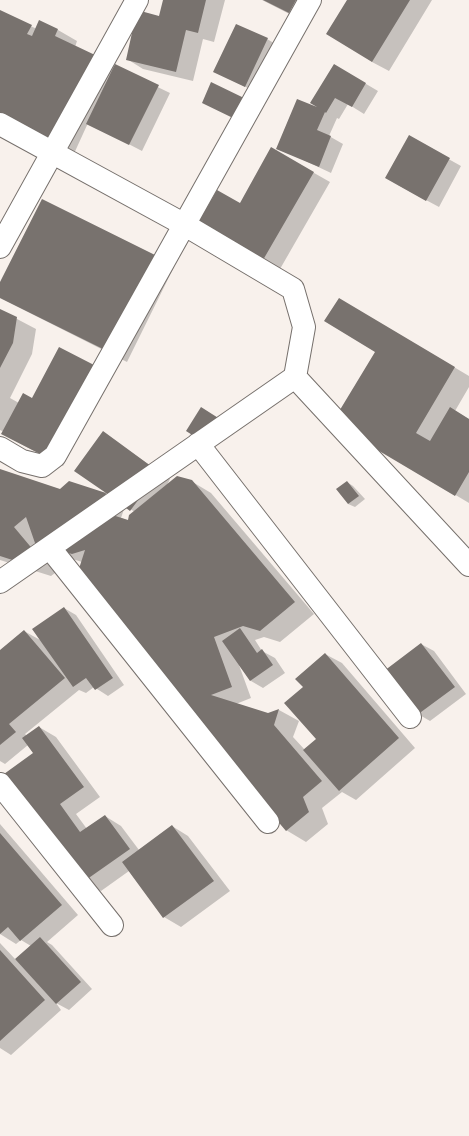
<!DOCTYPE html>
<html>
<head>
<meta charset="utf-8">
<style>
  body { margin:0 }
  canvas { display:block; background:#f8f1ec }
</style>
</head>
<body>
<canvas width="469" height="1136"></canvas>
<script>
const g = document.querySelector('canvas').getContext('2d');
g.lineJoin = 'round';
function fillPath(path, color) {
  g.fillStyle = color;
  g.fill(path, 'evenodd');
}
function stroke(path, color, width, dash) {
  g.strokeStyle = color;
  g.lineWidth = width;
  g.lineCap = dash ? 'butt' : 'round';
  g.setLineDash(dash || []);
  g.stroke(path);
}
const shadow = new Path2D(`
  M164,0H225L214,42L203,39L193,81L143,69L127,59L160,17Z
  M262,0H321L309,24Z
  M348,0H432L389,71L372,62Z
  M0,12L37,29L40,22L58,30L77,41L75,47L170,93L142,151L88,123L72,158L3,125Z
  M267,39L279,46L258,93L215,72Z
  M334,65L378,91L364,114L348,104L339,119L337,118L329,136L343,144L331,173L278,148L319,108L312,103Z
  M409,137L461,166L439,207L398,185Z
  M272,149L330,182L280,269L199,223L240,204Z
  M154,256L174,267L127,362L0,298V284Z
  M0,310L36,329L32,354L10,398L19,403L110,375L63,466L19,443L3,434L4,432L0,430Z
  M358,310L469,376V387L455,411L469,419V503L333,422L377,351Z
  M103,433L170,479L167,485L191,481L211,493L314,614L280,642L264,637L255,640L262,651L275,658L285,673L263,688L251,681L239,665L251,698L236,704L268,714L279,710L299,721L293,737L305,750L318,739L304,687L325,654L342,663L415,748L356,800L342,792L322,808L328,824L306,842L286,830L82,562L56,554L59,570L51,576L0,560V470L61,490L69,482L110,496ZM125,506L135,512L129,521L121,518Z
  M347,482L353,486L365,499L355,507L348,504Z
  M64,608L76,615L124,685L108,696L94,687L86,693L79,690L25,734L27,736L39,727L56,737L100,797L76,814L87,829L105,816L121,826L139,850L172,826L188,836L230,891L181,927L164,917L129,871L101,891L84,882L34,754L28,745L5,764L0,761V651L24,631L42,641Z
  M421,644L434,651L466,694L430,721L418,714Z
  M0,824L78,915L47,942L52,945L92,989L69,1010L56,1003L61,1010L11,1055L0,1048V943L16,960L31,946L21,940L16,944L0,934Z`);
const building = new Path2D(`
  M163,0H206L198,33L186,30L176,72L126,60L137,10L159,16Z
  M263,0H296L289,13Z
  M347,0H410L372,62L326,34Z
  M0,10L32,25L27,34L32,36L39,20L58,29L55,36L95,55L53,147L0,123Z
  M236,24L268,38L245,87L213,72Z
  M115,64L159,85L129,145L86,124Z
  M334,64L366,83L352,107L335,98L326,113L325,112L317,130L331,136L319,167L276,149L297,99L317,107L310,103Z
  M211,82L244,98L235,119L202,103Z
  M409,135L450,158L426,201L385,178Z
  M271,147L314,172L263,260L198,223L217,190L240,203Z
  M42,199L155,255L107,351L0,298V282Z
  M339,298L455,367L416,433L430,441L450,407L469,419V472L455,496L332,423L375,352L324,321Z
  M0,309L17,317L13,343L0,368Z
  M59,347L94,365L46,457L1,434L23,393L32,398Z
  M201,407L223,421L208,445L186,431Z
  M103,431L159,472L130,511L106,493L100,511L128,520L129,515L177,476L192,480L295,602L260,631L243,626L214,637L232,687L211,695L268,713L279,709L274,725L322,781L303,797L309,812L286,831L75,581L85,550L72,554L35,543L26,517L14,527L40,558L31,566L0,556V469L60,489L69,481L106,493L74,471Z
  M347,481L359,496L348,504L336,489Z
  M64,607L113,678L95,690L86,678L73,687L32,629Z
  M240,628L257,653L262,649L273,665L250,681L222,641Z
  M24,630L65,678L9,724L16,732L0,745V650Z
  M421,643L455,687L417,715L384,671Z
  M325,653L399,738L339,791L303,750L316,739L284,703L303,687L295,679Z
  M39,726L84,787L60,804L80,832L105,815L130,849L83,882L4,774L33,753L22,738Z
  M172,825L214,881L163,918L122,862Z
  M0,833L62,905L20,941L8,927L0,934Z
  M40,937L81,982L56,1004L15,959Z
  M0,950L45,1000L0,1041Z`);
const minor = new Path2D(`
  M0,124L185,225L293,289L304,327L295,377L0,582
  M0,247L137,0
  M295,377L469,565
  M198,444L410,717
  M0,448L22,461L42,466L55,456L310,0
  M50,548L268,822
  M0,784L112,925`);
fillPath(shadow, '#0003');
fillPath(building, '#78726e');
stroke(minor, '#76706c', 24);
stroke(minor, '#fff', 22);
</script>
</body>
</html>
